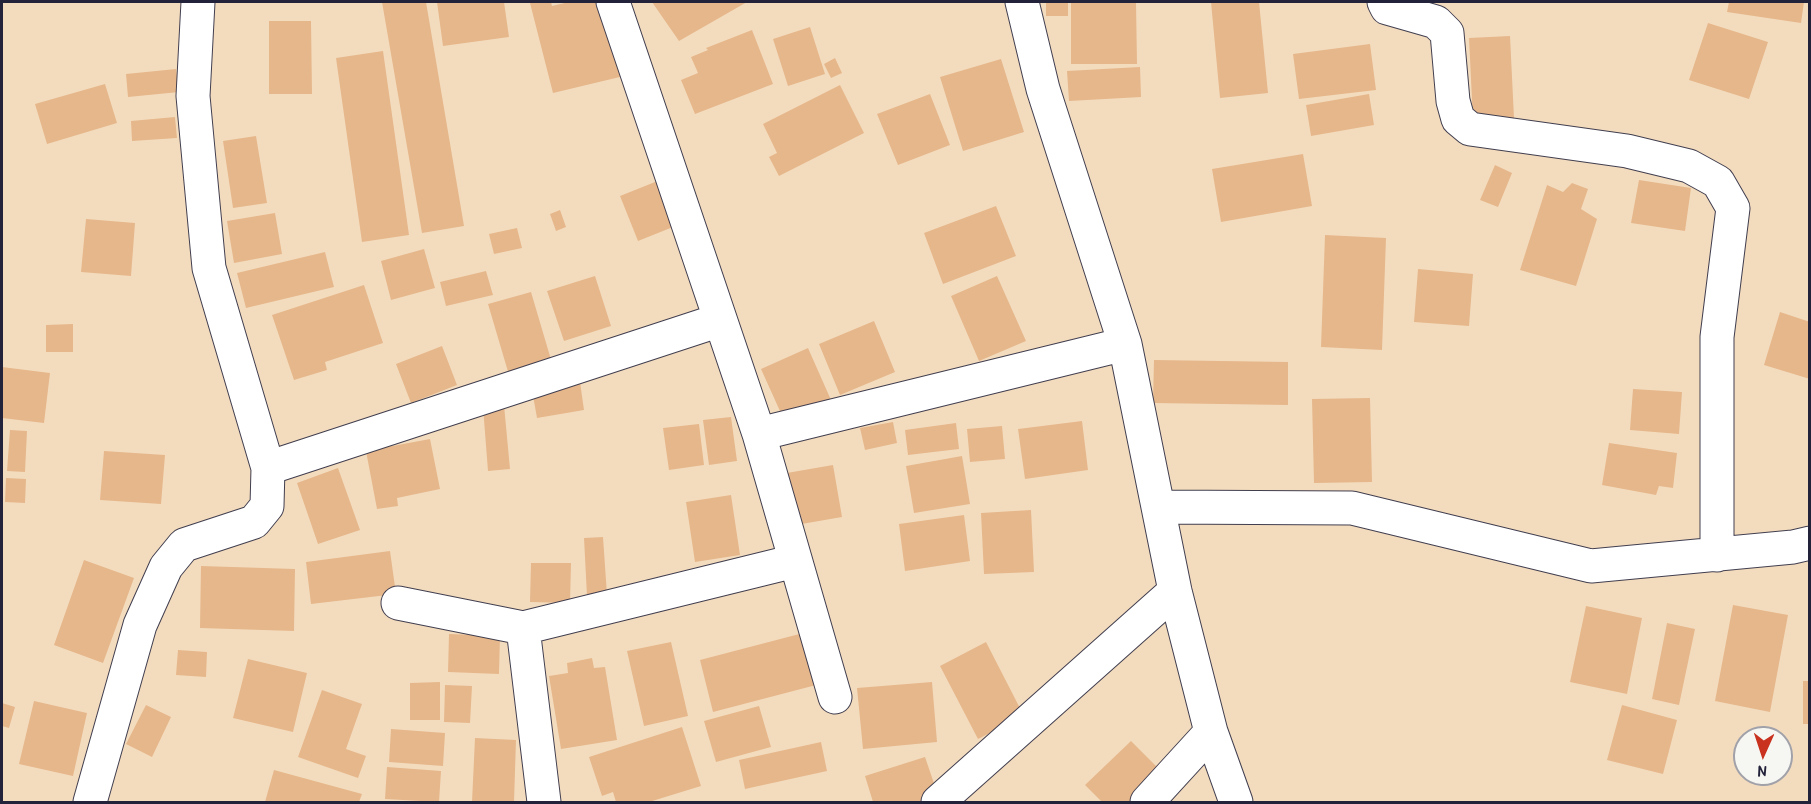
<!DOCTYPE html>
<html>
<head>
<meta charset="utf-8">
<style>
  body { margin:0 }
  #map { position:relative; width:1811px; height:804px; overflow:hidden; background:#f3dcbe; font-family:"Patrick Hand",sans-serif }
  canvas { display:block }
  .frame { position:absolute; inset:0; border:3px solid #22223b; pointer-events:none }
  .north { position:absolute; left:1733px; top:726px; width:60px; height:60px; box-sizing:border-box; background:#f6f6f2; border:2px solid #a1a1a9; border-radius:50%; rotate:183deg; font-size:16px; font-weight:700; line-height:24px; text-align:center; color:#22223b }
  .north::after { content:''; display:block; margin:auto; width:21px; height:27px; background:#c8321e; clip-path:polygon(50% 0,100% 100%,50% 72%,0 100%) }
</style>
</head>
<body>
<div id="map">
<canvas width="1811" height="804"></canvas>
<div class="frame"></div>
<div class="north">N</div>
</div>
<script>
const g = document.querySelector('canvas').getContext('2d');
g.lineJoin = 'round';
function fillPath(path, color) {
  g.fillStyle = color;
  g.fill(path, 'evenodd');
}
function stroke(path, color, width, dash) {
  g.strokeStyle = color;
  g.lineWidth = width;
  g.lineCap = dash ? 'butt' : 'round';
  g.setLineDash(dash || []);
  g.stroke(path);
}
const building = new Path2D(`
  M382,2H426L464,226L422,233Z
  M437,2H504L509,37L443,46Z
  M535,2H551L552,6L569,2H605L624,76L553,93L530,3Z
  M652,2H747L679,41Z
  M1046,2H1068V16H1046Z
  M1071,2H1136L1137,64H1071Z
  M1211,2H1259L1268,93L1220,98Z
  M1729,2H1804L1801,23L1727,12Z
  M269,21H311L312,94H269Z
  M1708,23L1768,42L1749,99L1689,80Z
  M810,27L825,74L788,86L773,39Z
  M752,30L773,84L695,114L681,80L698,73L691,57L708,50L706,48Z
  M1510,36L1514,118L1473,120L1469,38Z
  M1370,44L1376,90L1299,99L1293,54Z
  M383,51L409,235L362,242L336,58Z
  M835,58L842,73L831,78L824,64Z
  M1001,59L1024,132L963,151L940,77Z
  M1140,67L1141,97L1069,101L1067,71Z
  M176,69L179,92L128,97L126,74Z
  M105,84L117,123L47,144L35,104Z
  M840,85L864,133L779,176L769,157L777,153L763,124Z
  M930,94L950,145L898,165L877,114Z
  M1369,94L1374,125L1311,136L1306,105Z
  M175,117L177,138L132,141L131,121Z
  M256,136L267,203L233,208L223,141Z
  M1303,154L1312,206L1221,222L1212,169Z
  M1495,165L1512,173L1498,207L1480,200Z
  M665,178L683,223L638,241L620,196Z
  M1639,180L1691,188L1685,231L1631,223Z
  M1572,183L1588,189L1581,209L1597,219L1576,286L1520,270L1547,185L1563,192Z
  M996,206L1016,256L943,284L924,233Z
  M560,210L566,227L556,231L550,214Z
  M275,213L282,254L234,263L227,221Z
  M86,219L135,223L131,276L81,272Z
  M517,228L522,248L494,254L489,234Z
  M1325,235L1386,238L1382,350L1321,347Z
  M424,249L435,288L391,300L381,261Z
  M325,252L334,287L246,308L237,273Z
  M1418,269L1473,274L1469,326L1414,322Z
  M486,271L493,295L446,306L440,282Z
  M595,276L611,326L564,341L547,291Z
  M997,276L1026,341L979,361L951,296Z
  M364,285L383,343L325,362L327,370L294,380L272,315Z
  M531,292L552,363L509,375L488,304Z
  M1780,312L1810,322V379L1764,365Z
  M874,321L895,372L840,395L819,344Z
  M73,324V352H46V325Z
  M442,346L457,385L411,403L396,364Z
  M808,348L831,400L784,420L761,369Z
  M1154,360L1288,362V405L1153,403Z
  M2,367L50,373L44,423L2,418Z
  M580,382L584,410L537,418L532,390Z
  M1633,389L1682,392L1679,434L1630,430Z
  M1370,398L1372,482L1314,483L1312,399Z
  M504,405L510,469L488,471L483,407Z
  M731,417L737,461L709,465L703,420Z
  M1082,421L1088,470L1025,479L1018,429Z
  M893,422L897,443L865,450L860,428Z
  M956,423L959,449L908,455L905,430Z
  M699,424L704,465L669,470L663,428Z
  M1002,426L1005,459L970,462L967,429Z
  M10,430L27,431L25,472L7,471Z
  M430,439L440,489L397,498L398,506L377,509L366,451Z
  M1609,443L1677,453L1673,488L1659,486L1656,495L1602,485Z
  M104,451L165,455L161,504L100,500Z
  M962,456L970,504L914,513L906,466Z
  M833,465L842,517L790,526L781,474Z
  M338,468L360,530L318,544L297,483Z
  M6,478L26,479L25,503L5,502Z
  M731,495L740,555L695,562L686,502Z
  M1031,510L1034,572L984,574L981,513Z
  M964,515L970,561L905,571L899,524Z
  M603,537L607,595L587,596L584,538Z
  M390,551L396,594L311,604L306,562Z
  M84,560L134,578L103,663L54,645Z
  M531,563H571L570,603L530,602Z
  M201,566L295,569L294,631L200,628Z
  M1733,605L1788,615L1770,712L1715,701Z
  M1586,606L1642,618L1627,694L1570,682Z
  M1667,623L1695,629L1679,705L1652,699Z
  M807,632L820,684L713,712L700,660Z
  M449,634L500,636L499,674L448,672Z
  M671,642L688,716L644,726L627,651Z
  M986,642L1024,716L978,739L940,666Z
  M178,650L207,652L206,677L176,675Z
  M592,658L594,668L605,667L617,740L561,749L549,676L568,673L567,663Z
  M248,659L307,673L293,732L233,718Z
  M1803,681H1810V724H1803Z
  M440,682V720H410V683Z
  M932,682L937,742L863,749L857,688Z
  M445,685L472,686L470,723L444,722Z
  M322,690L362,704L346,749L366,756L358,778L298,757Z
  M34,701L87,713L73,776L19,764Z
  M2,703L15,707L9,728L2,726Z
  M146,705L171,717L152,757L126,744Z
  M1622,705L1677,720L1663,774L1607,760Z
  M759,706L771,747L716,762L704,721Z
  M682,727L701,786L649,802H616L613,792L602,796L589,757Z
  M391,729L445,733L443,766L389,762Z
  M475,738L516,740L514,802H472Z
  M1131,741L1162,772L1131,802H1102L1085,785Z
  M821,742L827,771L745,789L739,760Z
  M925,757L938,795L921,801V802H873L865,776Z
  M387,767L441,771L439,802L385,799Z
  M274,770L362,794L359,802H265Z`);
const street = new Path2D(`
  M613,2L759,434L835,697
  M1022,2L1043,89L1125,344L1175,591L1211,732L1236,802
  M1384,2L1387,8L1436,22L1447,33L1453,101L1458,119L1470,129L1627,151L1689,166L1718,182L1733,208L1717,337V555
  M759,434L1125,344
  M268,468L720,320
  M1158,507L1352,508L1591,566L1793,547L1810,543
  M398,603L523,628L795,561
  M523,628L544,802
  M90,802L140,625L166,567L184,545L254,522L267,506L268,468L209,268L193,96L198,2
  M938,802L1175,591
  M1147,802L1211,732`);
fillPath(building, '#e6b78b');
stroke(street, '#413e4f', 35);
stroke(street, '#fff', 33);
</script>
</body>
</html>
